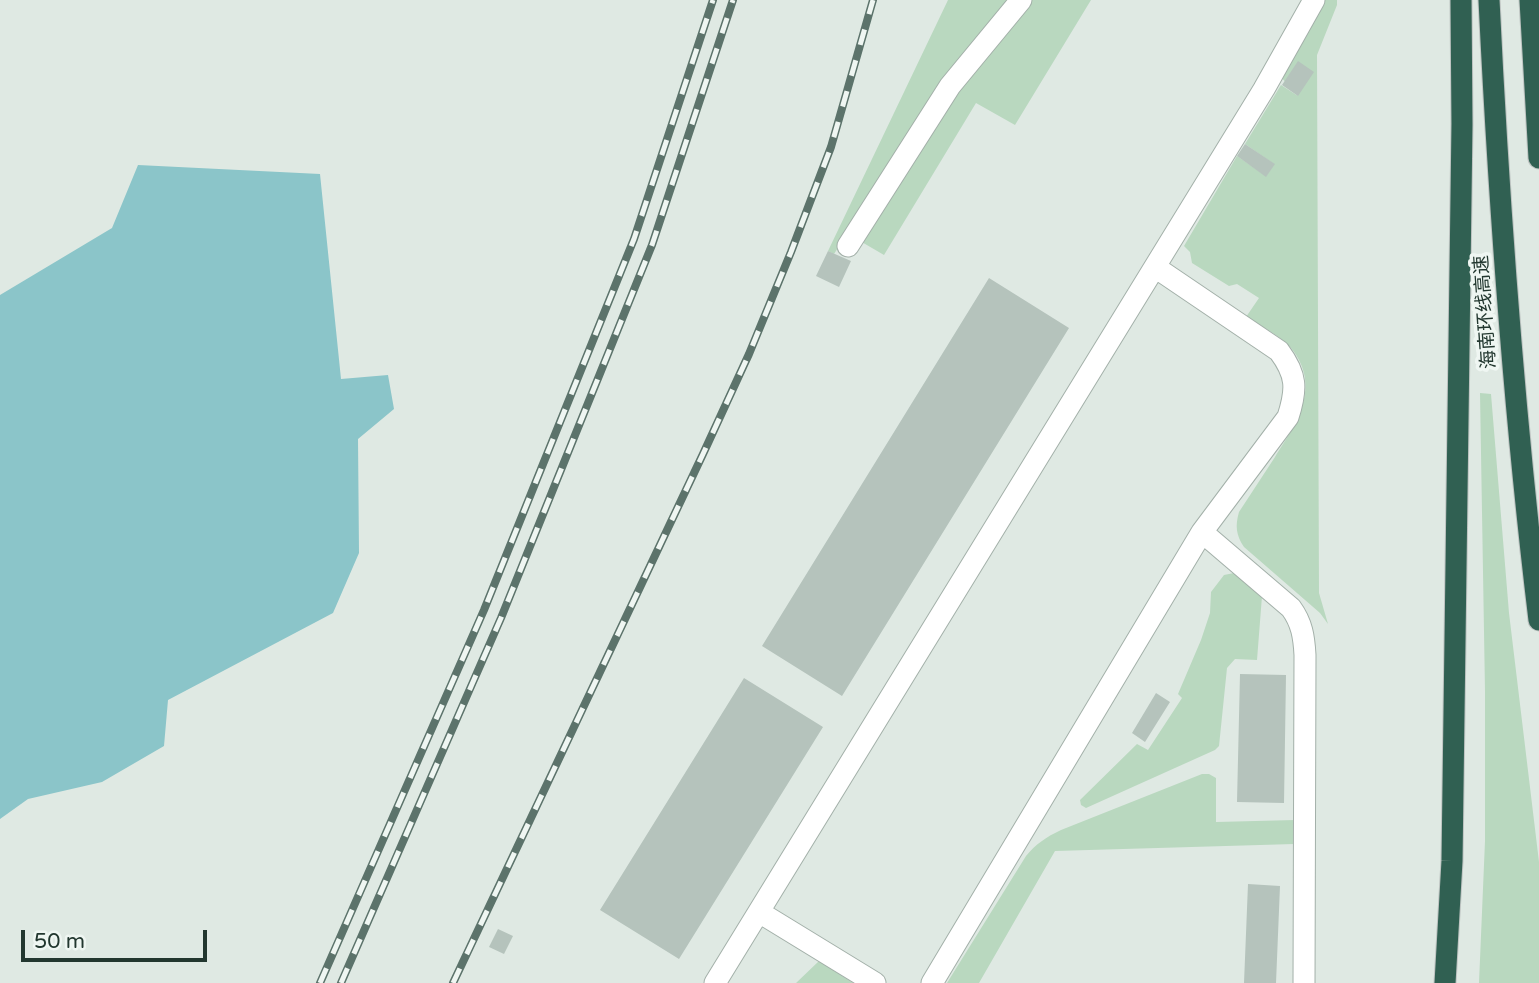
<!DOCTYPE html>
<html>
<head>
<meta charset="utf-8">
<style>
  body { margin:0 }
  #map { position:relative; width:1539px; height:983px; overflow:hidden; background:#dfe9e3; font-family:"Varela Round",sans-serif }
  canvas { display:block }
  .scale { position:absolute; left:21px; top:930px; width:186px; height:32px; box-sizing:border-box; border:4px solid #22372f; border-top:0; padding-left:9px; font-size:21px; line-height:24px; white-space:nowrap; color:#22372f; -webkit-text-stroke:5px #eff6f2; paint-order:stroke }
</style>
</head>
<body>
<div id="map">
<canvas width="1539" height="983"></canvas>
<div class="scale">50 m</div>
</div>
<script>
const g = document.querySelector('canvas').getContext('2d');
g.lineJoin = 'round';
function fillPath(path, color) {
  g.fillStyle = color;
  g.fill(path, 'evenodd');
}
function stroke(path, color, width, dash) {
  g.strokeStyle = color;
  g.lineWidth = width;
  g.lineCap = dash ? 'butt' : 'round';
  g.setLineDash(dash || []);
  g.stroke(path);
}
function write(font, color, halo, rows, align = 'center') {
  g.font = font + ' "Varela Round","Noto Sans SC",sans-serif';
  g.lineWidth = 7;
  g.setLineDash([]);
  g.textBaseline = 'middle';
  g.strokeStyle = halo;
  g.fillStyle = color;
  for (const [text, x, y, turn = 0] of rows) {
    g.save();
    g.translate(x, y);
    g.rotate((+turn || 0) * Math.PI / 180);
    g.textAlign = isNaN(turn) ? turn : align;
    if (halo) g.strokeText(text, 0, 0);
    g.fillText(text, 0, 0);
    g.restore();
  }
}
const green = new Path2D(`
  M948,0H1012L943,83L834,254L828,251Z
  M1028,0H1091L1015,125L976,103L884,255L860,241L957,88Z
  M1322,0H1337V5L1317,55L1319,593L1328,624L1320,613L1244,547C1236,535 1235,526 1239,512C1251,494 1263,475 1275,457C1297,423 1322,386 1291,348C1281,336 1259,325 1246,317L1259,298L1237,284L1229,286L1192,263L1190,252L1184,246L1237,156L1266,176L1274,164L1245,144L1281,85L1298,96L1280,76Z
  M1480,393L1491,394L1509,613L1539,862V983H1479L1485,841V691Z
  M1234,573L1243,576L1262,596L1257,660L1235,659L1227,668L1219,746L1215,750L1086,808L1081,805L1080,800L1137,744L1148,750L1182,698L1178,694L1201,640L1210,613L1211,592L1224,575Z
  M1202,774H1209L1216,778V822L1295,820L1294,844L1055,851L979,983H947L1026,856C1036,844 1046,837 1061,830Z
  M819,961L853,983H796Z`);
const water = new Path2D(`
  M138,165L320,174L341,379L388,375L394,409L358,439L359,553L333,613L168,700L164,746L102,782L28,799L0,819V295L112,228Z`);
const building = new Path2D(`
  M1298,61L1314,72L1298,96L1282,85Z
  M1245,144L1275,164L1266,177L1237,156Z
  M828,251L851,261L839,287L816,276Z
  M989,278L1069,328L842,696L762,646Z
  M1240,674L1286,675L1284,803L1237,802Z
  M744,678L823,727L679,959L600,910Z
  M1156,693L1170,702L1145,742L1132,733Z
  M1248,884L1280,886L1276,983H1244Z
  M498,929L513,936L504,954L489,947Z`);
const minor = new Path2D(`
  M848,246L950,86L1021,0
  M1202,532L1291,608C1302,623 1304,637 1305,655L1304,983
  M759,912L875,983
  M715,983L1264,89L1314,0
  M932,983L1202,532L1288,417C1297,389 1297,375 1279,351L1155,267`);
const highway = new Path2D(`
  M1489,0C1499,207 1514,414 1539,620
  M1530,0L1539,158
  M1445,983L1452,861L1462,124L1461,0`);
const rail = new Path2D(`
  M320,983L484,610L634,239L713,0
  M341,983L501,618L652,245L733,0
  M453,983L703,454L749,354L791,252L831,147L873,0`);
const streetNames = [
  ["海南环线高速",1486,312,-94]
];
fillPath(green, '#b9d8bf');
fillPath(water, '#8bc5c9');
fillPath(building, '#b5c3bc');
stroke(minor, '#a3b0a9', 23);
stroke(highway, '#bdc3c1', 23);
stroke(minor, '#fff', 21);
stroke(highway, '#306052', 21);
stroke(rail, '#5c736b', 8);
stroke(rail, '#eff6f2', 5, [16]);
write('19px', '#22372f', '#eff6f2', streetNames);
</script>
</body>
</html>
